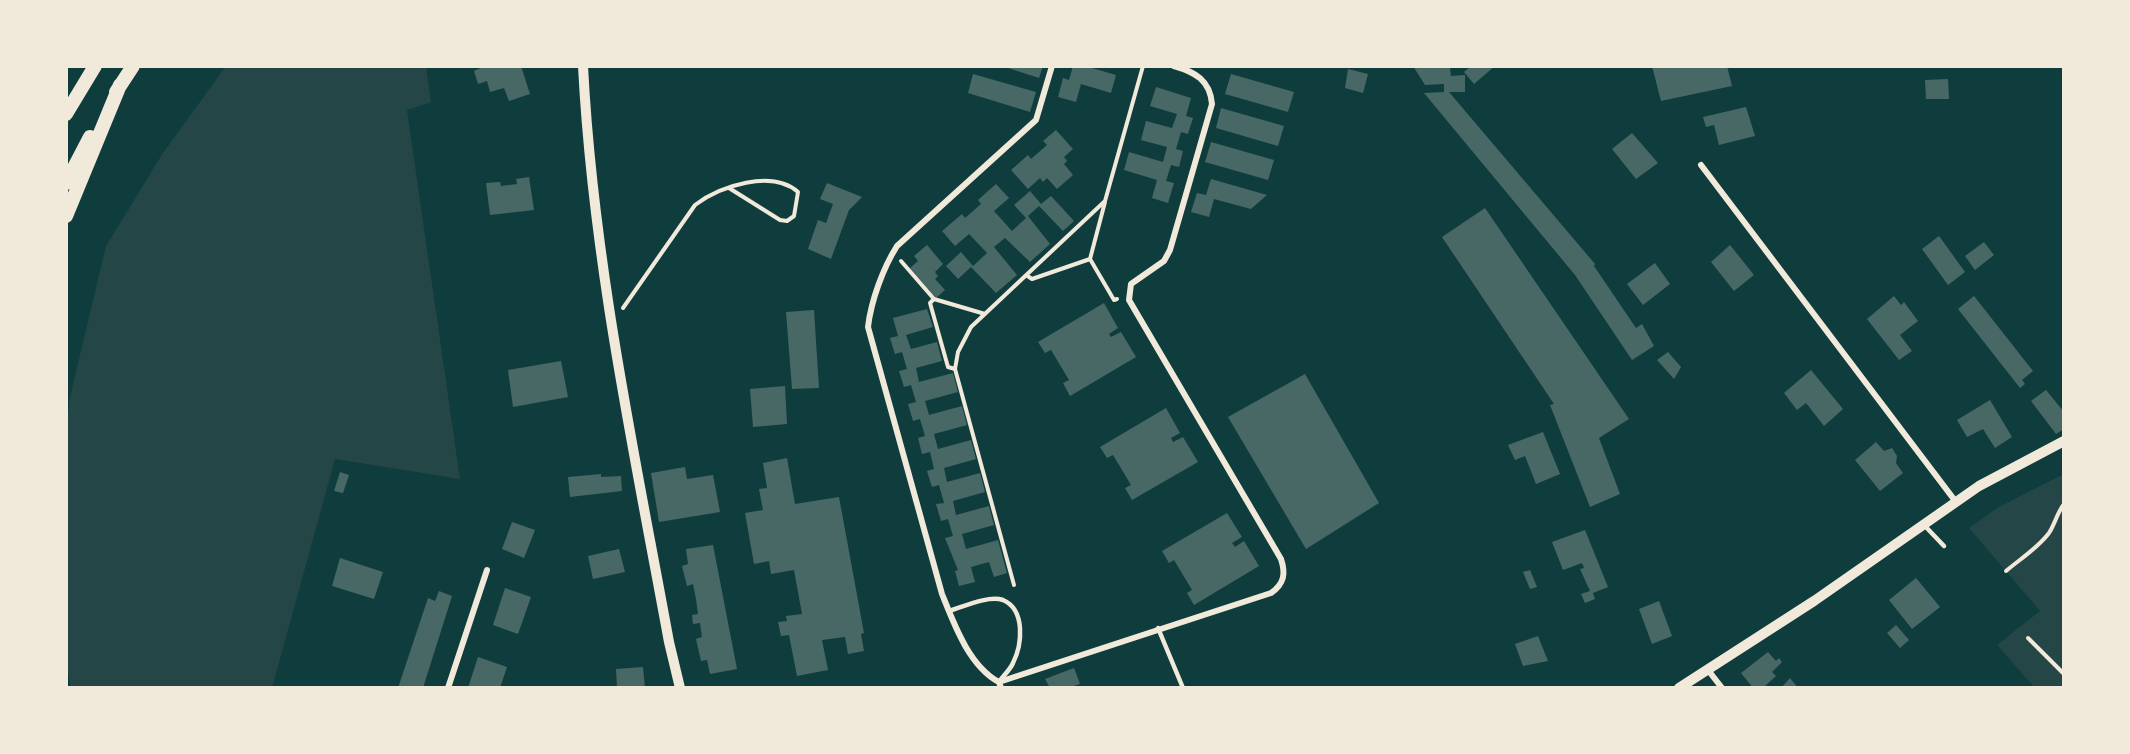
<!DOCTYPE html>
<html>
<head>
<meta charset="utf-8">
<style>
  body { margin:0 }
  #map { position:relative; width:2130px; height:754px; overflow:hidden; background:#0f3d3e; font-family:"Public Sans",sans-serif }
  canvas { display:block }
  .frame { position:absolute; inset:0; border:68px solid #f1e9da; pointer-events:none }
</style>
</head>
<body>
<div id="map">
<canvas width="2130" height="754"></canvas>
<div class="frame"></div>
</div>
<script>
const g = document.querySelector('canvas').getContext('2d');
g.lineJoin = 'round';
function fillPath(path, color) {
  g.fillStyle = color;
  g.fill(path, 'evenodd');
}
function stroke(path, color, width, dash) {
  g.strokeStyle = color;
  g.lineWidth = width;
  g.lineCap = dash ? 'butt' : 'round';
  g.setLineDash(dash || []);
  g.stroke(path);
}
const green = new Path2D(`
  M226,66H426L431,102L407,110L460,479L335,459L272,688H71L66,661V433L70,397L106,246L163,153Z
  M2064,474V688H2035L1997,645L2040,611L1969,528L1997,508Z`);
const building = new Path2D(`
  M485,66H521L530,94L509,101L504,88L490,92L487,81L478,84L474,71Z
  M1002,66H1043L1039,78Z
  M1073,66H1085L1116,75L1111,93L1081,84L1076,102L1058,97L1063,78L1069,80Z
  M1413,66H1440L1450,68L1451,76L1465,75V92H1449L1595,264L1594,266L1636,328L1642,324L1654,346L1632,360L1575,275L1424,93L1444,92V84L1425,85Z
  M1471,66H1495L1474,84L1464,72Z
  M1652,66H1727L1732,86L1661,101Z
  M1348,69L1368,74L1363,93L1345,88Z
  M973,74L1036,92L1030,112L968,93Z
  M1231,74L1294,92L1288,112L1225,94Z
  M1948,79L1949,99H1926L1925,80Z
  M1156,87L1191,98L1186,116L1193,118L1188,134L1181,132L1176,149L1183,151L1179,167L1171,165L1166,181L1174,183L1168,203L1152,198L1157,180L1124,170L1129,152L1163,162L1167,147L1141,140L1146,121L1172,128L1177,114L1150,106Z
  M1746,107L1755,136L1719,145L1714,125L1706,127L1703,117Z
  M1221,108L1284,126L1278,146L1216,128Z
  M1056,130L1073,149L1064,157L1067,161L1064,164L1073,175L1057,189L1047,178L1043,182L1040,178L1028,189L1011,170L1028,155L1031,159L1047,145L1043,141Z
  M1632,133L1658,163L1636,179L1612,149Z
  M1211,142L1274,160L1268,180L1205,162Z
  M529,177L534,210L490,215L486,183L500,182L501,186L517,184L516,179Z
  M1211,179L1267,195L1251,209L1214,199L1209,217L1191,212L1197,193L1206,195Z
  M827,183L862,197L849,210L831,259L808,249L818,220L826,223L833,204L820,199Z
  M996,184L1009,198L994,211L1012,231L1026,218L1014,205L1030,191L1041,204L1051,196L1074,221L1063,231L1039,206L1028,216L1050,244L1030,262L1005,238L994,247L1017,275L996,293L971,267L958,279L946,266L961,252L973,266L987,253L969,234L955,246L942,231L962,214L965,218L981,204L978,200Z
  M1485,208L1629,419L1599,438L1620,494L1590,507L1550,405L1554,404L1442,237Z
  M1939,236L1965,272L1948,285L1922,249Z
  M1984,242L1994,255L1975,270L1965,256Z
  M927,245L943,264L935,272L938,276L935,279L945,290L936,298L910,268L918,261L914,256Z
  M1730,245L1754,275L1734,291L1711,262Z
  M1655,263L1670,284L1643,305L1627,284Z
  M1894,296L1901,305L1904,302L1918,321L1900,335L1912,351L1899,360L1867,319Z
  M1974,296L2033,371L2022,380L2025,384L2020,388L1958,309Z
  M1104,303L1118,328L1109,334L1111,337L1121,332L1136,357L1070,396L1063,383L1069,380L1051,350L1045,353L1038,342Z
  M927,309L933,327L906,335L911,349L937,342L942,361L916,368L919,382L953,373L958,392L925,401L929,415L962,406L967,425L934,434L938,449L971,440L976,459L944,468L947,482L980,473L985,492L953,501L956,515L989,506L994,525L962,534L966,549L998,540L1007,573L994,577L989,562L971,567L975,582L959,586L955,571L958,570L945,538L953,536L948,519L941,521L936,504L944,503L939,485L932,487L927,471L934,469L930,452L922,454L918,438L925,436L920,419L913,421L908,404L916,402L911,385L904,387L899,371L907,369L902,352L895,354L890,338L898,336L893,318Z
  M814,310L819,388L792,389L786,312Z
  M1668,352L1681,367L1674,379L1657,360Z
  M561,361L568,397L513,407L508,370Z
  M1811,370L1843,409L1824,426L1806,403L1797,410L1784,393Z
  M1305,374L1379,503L1306,549L1228,417Z
  M785,386L787,424L753,427L750,389Z
  M2046,390L2064,412V429L2056,434L2031,401Z
  M1990,400L2012,437L1995,448L1983,429L1967,437L1957,420Z
  M1166,408L1180,433L1171,438L1173,442L1183,437L1198,462L1132,500L1125,488L1131,485L1113,455L1107,458L1100,447Z
  M1543,432L1560,474L1536,484L1525,456L1515,460L1508,445Z
  M1876,442L1884,451L1892,448L1897,456L1896,463L1903,473L1880,491L1855,460Z
  M787,458L795,504L839,497L864,633L861,634L864,651L848,654L845,637L822,640L828,670L797,676L789,635L781,636L778,622L787,621L786,616L802,614L794,570L771,574L769,561L754,564L745,513L763,510L759,489L767,488L763,463Z
  M685,467L687,479L713,475L720,512L659,522L651,473Z
  M340,472L349,475L343,493L334,491Z
  M601,474V477L621,476L622,491L570,497L568,477Z
  M1227,513L1242,537L1232,543L1235,547L1244,541L1259,566L1194,605L1187,593L1192,590L1174,560L1169,563L1162,551Z
  M512,522L535,530L524,558L502,549Z
  M1585,530L1608,587L1593,593L1595,599L1585,603L1581,594L1590,591L1580,569L1584,568L1582,563L1563,570L1552,542Z
  M713,545L737,669L710,674L707,660L701,661L696,639L702,637L700,623L693,624L692,615L698,614L696,599L693,584L687,586L682,566L688,564L686,549Z
  M619,549L625,572L593,579L588,556Z
  M340,558L383,572L374,599L332,586Z
  M1530,570L1537,587L1530,589L1523,572Z
  M1916,578L1940,607L1912,629L1889,600Z
  M505,588L531,597L518,634L493,625Z
  M439,591L452,596L423,688H398L428,598L435,601Z
  M1659,601L1672,636L1652,644L1639,609Z
  M1896,625L1909,640L1900,648L1887,633Z
  M1538,636L1548,661L1523,666L1515,644Z
  M1768,652L1776,661L1779,658L1782,662L1772,672L1776,676L1763,688H1753L1741,673Z
  M478,657L507,667L500,688H468Z
  M643,667L645,688H617L616,669Z
  M1074,668L1080,684L1067,688H1050L1045,679Z
  M1790,678L1798,688H1781Z`);
const path = new Path2D(`
  M1090,259L1114,300L1117,299
  M901,261L934,299L985,314
  M1026,275L1032,279L1090,259L1105,202
  M934,299L930,303L948,367L955,369
  M623,308L695,205C720,186 772,169 798,192L794,216L787,221L780,220L729,188
  M2006,571C2020,559 2038,548 2049,533C2055,524 2057,513 2064,504
  M1014,585L955,369L958,352L971,327L1105,201L1143,66
  M2028,638L2064,674`);
const service = new Path2D(`
  M1924,525L1944,546
  M949,611C963,607 988,595 1003,600C1026,610 1022,645 1013,663C1010,670 1003,676 999,682
  M1158,628L1183,688`);
const minor = new Path2D(`
  M1701,165L1956,502
  M1708,670L1722,688
  M999,682L1271,593C1284,584 1286,574 1281,559L1129,300L1131,284L1164,261L1170,250L1212,104C1210,80 1195,72 1174,66
  M448,688L487,570
  M1001,688L999,682C969,666 954,624 942,594L868,327C871,301 883,268 897,246L1036,120L1052,66`);
const tertiary = new Path2D(`
  M583,66C593,260 634,451 669,642L680,688
  M1679,688L1814,601L1979,486L2064,441`);
const primary = new Path2D(`
  M116,92L133,66
  M66,114L95,66
  M66,183L90,137
  M66,216L120,85`);
fillPath(green, '#244646');
fillPath(building, '#486865');
stroke(path, '#f1e9da', 4);
stroke(service, '#f1e9da', 4.5);
stroke(minor, '#f1e9da', 6);
stroke(tertiary, '#f1e9da', 10);
stroke(primary, '#f1e9da', 14);
</script>
</body>
</html>
